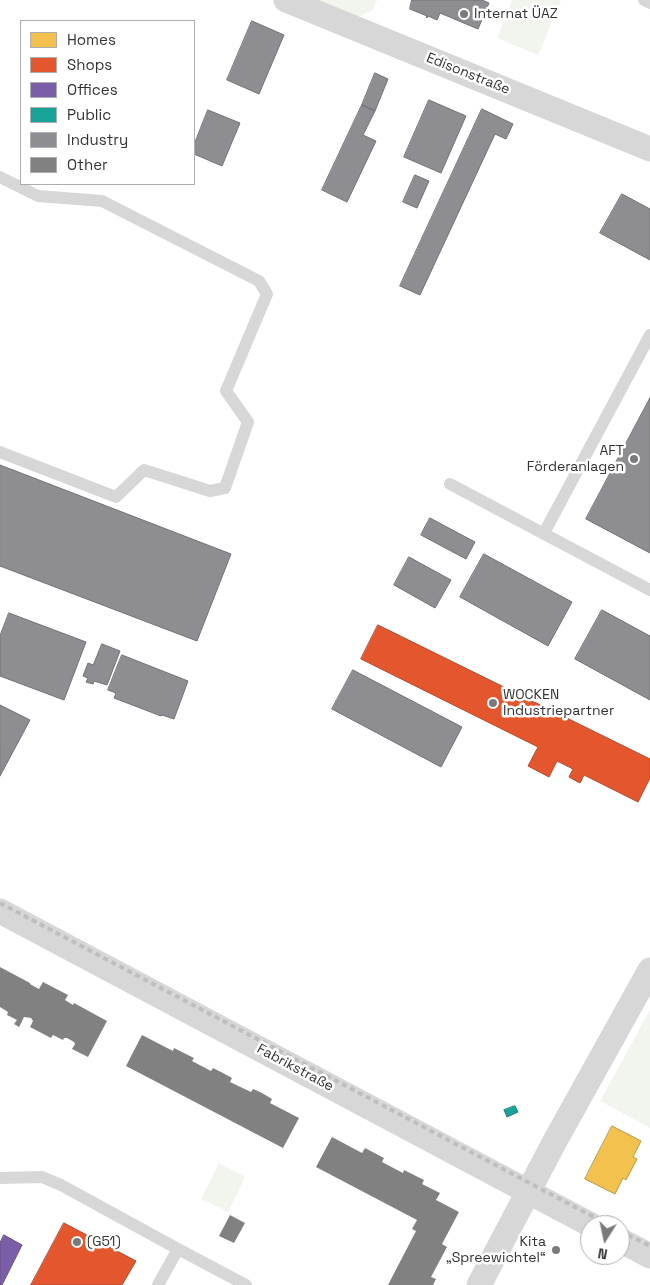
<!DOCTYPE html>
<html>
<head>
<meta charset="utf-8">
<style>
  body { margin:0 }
  #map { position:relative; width:650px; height:1285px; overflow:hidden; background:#fff; font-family:"Space Grotesk",sans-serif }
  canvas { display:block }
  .legend { position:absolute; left:20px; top:20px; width:175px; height:165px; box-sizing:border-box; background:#fff; border:1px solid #adadad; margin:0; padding:6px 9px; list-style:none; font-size:15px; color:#333 }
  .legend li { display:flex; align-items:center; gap:10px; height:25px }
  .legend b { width:25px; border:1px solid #adadad }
  .north { position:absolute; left:580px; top:1215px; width:50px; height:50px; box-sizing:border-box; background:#fff; border:1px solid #adadad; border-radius:50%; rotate:190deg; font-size:14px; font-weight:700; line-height:20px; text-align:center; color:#333 }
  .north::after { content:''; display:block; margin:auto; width:18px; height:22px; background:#7a7a7a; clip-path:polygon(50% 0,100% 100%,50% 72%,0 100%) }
</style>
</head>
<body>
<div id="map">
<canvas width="650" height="1285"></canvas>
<ul class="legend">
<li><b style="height:14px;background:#f2c14e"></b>Homes</li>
<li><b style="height:14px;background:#e4572e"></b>Shops</li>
<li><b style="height:14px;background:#7b5ea7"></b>Offices</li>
<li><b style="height:14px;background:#17a398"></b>Public</li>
<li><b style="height:14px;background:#8d8d92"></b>Industry</li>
<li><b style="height:14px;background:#818181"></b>Other</li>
</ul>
<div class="north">N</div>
</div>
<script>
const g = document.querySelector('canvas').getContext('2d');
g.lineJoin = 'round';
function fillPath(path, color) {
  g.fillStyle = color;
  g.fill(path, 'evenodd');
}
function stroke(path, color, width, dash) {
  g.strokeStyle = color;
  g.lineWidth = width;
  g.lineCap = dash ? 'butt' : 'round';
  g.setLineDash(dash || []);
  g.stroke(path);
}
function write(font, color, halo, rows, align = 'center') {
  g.font = font + ' "Space Grotesk",sans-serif';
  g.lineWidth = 5;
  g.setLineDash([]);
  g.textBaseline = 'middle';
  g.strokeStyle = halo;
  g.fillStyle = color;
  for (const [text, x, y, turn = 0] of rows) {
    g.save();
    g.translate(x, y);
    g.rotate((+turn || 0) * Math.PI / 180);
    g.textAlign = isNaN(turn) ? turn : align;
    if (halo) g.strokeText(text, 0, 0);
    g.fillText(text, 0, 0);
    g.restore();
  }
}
const green = new Path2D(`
  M319,0H377L373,10L358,17Z
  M512,0H561L538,55L497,38Z
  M650,1010V1128L600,1101Z
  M219,1163L245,1177L228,1212L201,1199Z`);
const homes = new Path2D(`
  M612,1126L641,1141L633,1157L637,1159L626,1180L623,1178L615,1194L585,1179Z`);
const shops = new Path2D(`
  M378,625L650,759V778L638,802L584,775L580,783L569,777L573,769L557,761L549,777L528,766L538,747L361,659Z
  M64,1223L136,1261L122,1285H31Z`);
const offices = new Path2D(`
  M4,1235L22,1245L2,1285H0V1243Z`);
const public = new Path2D(`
  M515,1106L518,1112L507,1117L504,1110Z`);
const industry = new Path2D(`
  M412,0H482L489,3L478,29L440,13L437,20L428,16L427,18L426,17L427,16L410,9Z
  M252,21L284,35L259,94L227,80Z
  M375,73L388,79L375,111L362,105Z
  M429,100L466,116L441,173L404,157Z
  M362,105L375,111L363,135L376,141L347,202L322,190Z
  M482,109L513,124L506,139L495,134L420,295L400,286Z
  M208,110L240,123L222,166L194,154V145Z
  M415,175L429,181L417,208L403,202Z
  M622,194L650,209V260L600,233Z
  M650,398V553L586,519Z
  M0,465L231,554L197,641L0,566Z
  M430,518L475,542L466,559L421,535Z
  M484,554L572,602L548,646L460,597Z
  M409,557L451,580L435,608L394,585Z
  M602,610L650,636V700L575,659Z
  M9,613L86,642L64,700L0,676V636Z
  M102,644L120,651L107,685L94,681L93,684L86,682L88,678L83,676L88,663L93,665Z
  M122,655L188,681L174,719L162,715L161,716L114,698L116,693L108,690Z
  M353,670L462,727L441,767L332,709Z
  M0,705L30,720L0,776Z`);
const building = new Path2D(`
  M0,967L30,983V984L39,989L43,982L68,995L65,1000L73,1005L74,1003L107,1021L88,1057L72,1049L75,1044L74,1042L67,1038H64L63,1040L53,1035L51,1038L30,1027L33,1021L31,1018L24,1017L19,1027L14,1024L17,1020L7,1015L8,1012L0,1007Z
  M142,1035L173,1051L174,1048L194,1058L192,1061L211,1071L213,1068L223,1073L232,1078L230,1082L251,1092L253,1089L262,1093L272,1099L270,1103L299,1118L283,1148L126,1066Z
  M332,1137L362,1153L365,1148L384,1158L382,1162L403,1173L404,1170L424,1180L422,1184L440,1193L436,1200L459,1212L442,1244L447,1247L431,1277L436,1279L433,1285H388L416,1231L412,1229L417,1220L316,1167Z
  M230,1215L245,1223L234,1243L219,1236Z`);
const lane = new Path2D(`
  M644,0L650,3
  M0,177L38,196L102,201L259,281L267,294L226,391L248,422L225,488L210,491L144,470L116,497L0,452
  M450,484L650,590
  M544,533L650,335
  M0,1178L42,1177L61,1185L178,1249L246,1285
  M158,1285L178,1249`);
const street = new Path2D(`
  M286,0L650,149
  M0,911L591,1225
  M620,1240L650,1256
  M479,1285L555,1141L650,970`);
const rail = new Path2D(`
  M0,903L609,1225
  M620,1231L650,1246`);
const markers = [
  [464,14,5,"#7a7a7a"],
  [634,459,5,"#7a7a7a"],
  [493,703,5,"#7a7a7a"],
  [77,1242,5,"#7a7a7a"],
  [556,1250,5,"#7a7a7a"]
];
const poiNames = [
  ["Internat ÜAZ",474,14],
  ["AFT",624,451,"right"],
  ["Förderanlagen",624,467,"right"],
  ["WOCKEN",503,695],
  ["Industriepartner",503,711],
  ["(G51)",87,1242],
  ["Kita",546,1242,"right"],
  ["„Spreewichtel“",546,1258,"right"]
];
const streetNames = [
  ["Edisonstraße",468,74,22],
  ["Fabrikstraße",295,1068,28]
];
fillPath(green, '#f1f5ed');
fillPath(homes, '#f2c14e');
stroke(homes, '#b99646', 1);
fillPath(shops, '#e4572e');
stroke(shops, '#af4c30', 1);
fillPath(offices, '#7b5ea7');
stroke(offices, '#655184', 1);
fillPath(public, '#17a398');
stroke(public, '#1f817a', 1);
fillPath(industry, '#8d8d92');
stroke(industry, '#727276', 1);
fillPath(building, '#818181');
stroke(lane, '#d7d7d7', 12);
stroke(street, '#d7d7d7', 25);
stroke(rail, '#bebebe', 4, [5, 4]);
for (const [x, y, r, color] of markers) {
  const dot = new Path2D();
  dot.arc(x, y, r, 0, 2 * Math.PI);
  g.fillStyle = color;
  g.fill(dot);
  stroke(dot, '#fff', 2);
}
write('14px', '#333', '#fff', poiNames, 'left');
write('14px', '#333', '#fff', streetNames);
</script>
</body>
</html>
